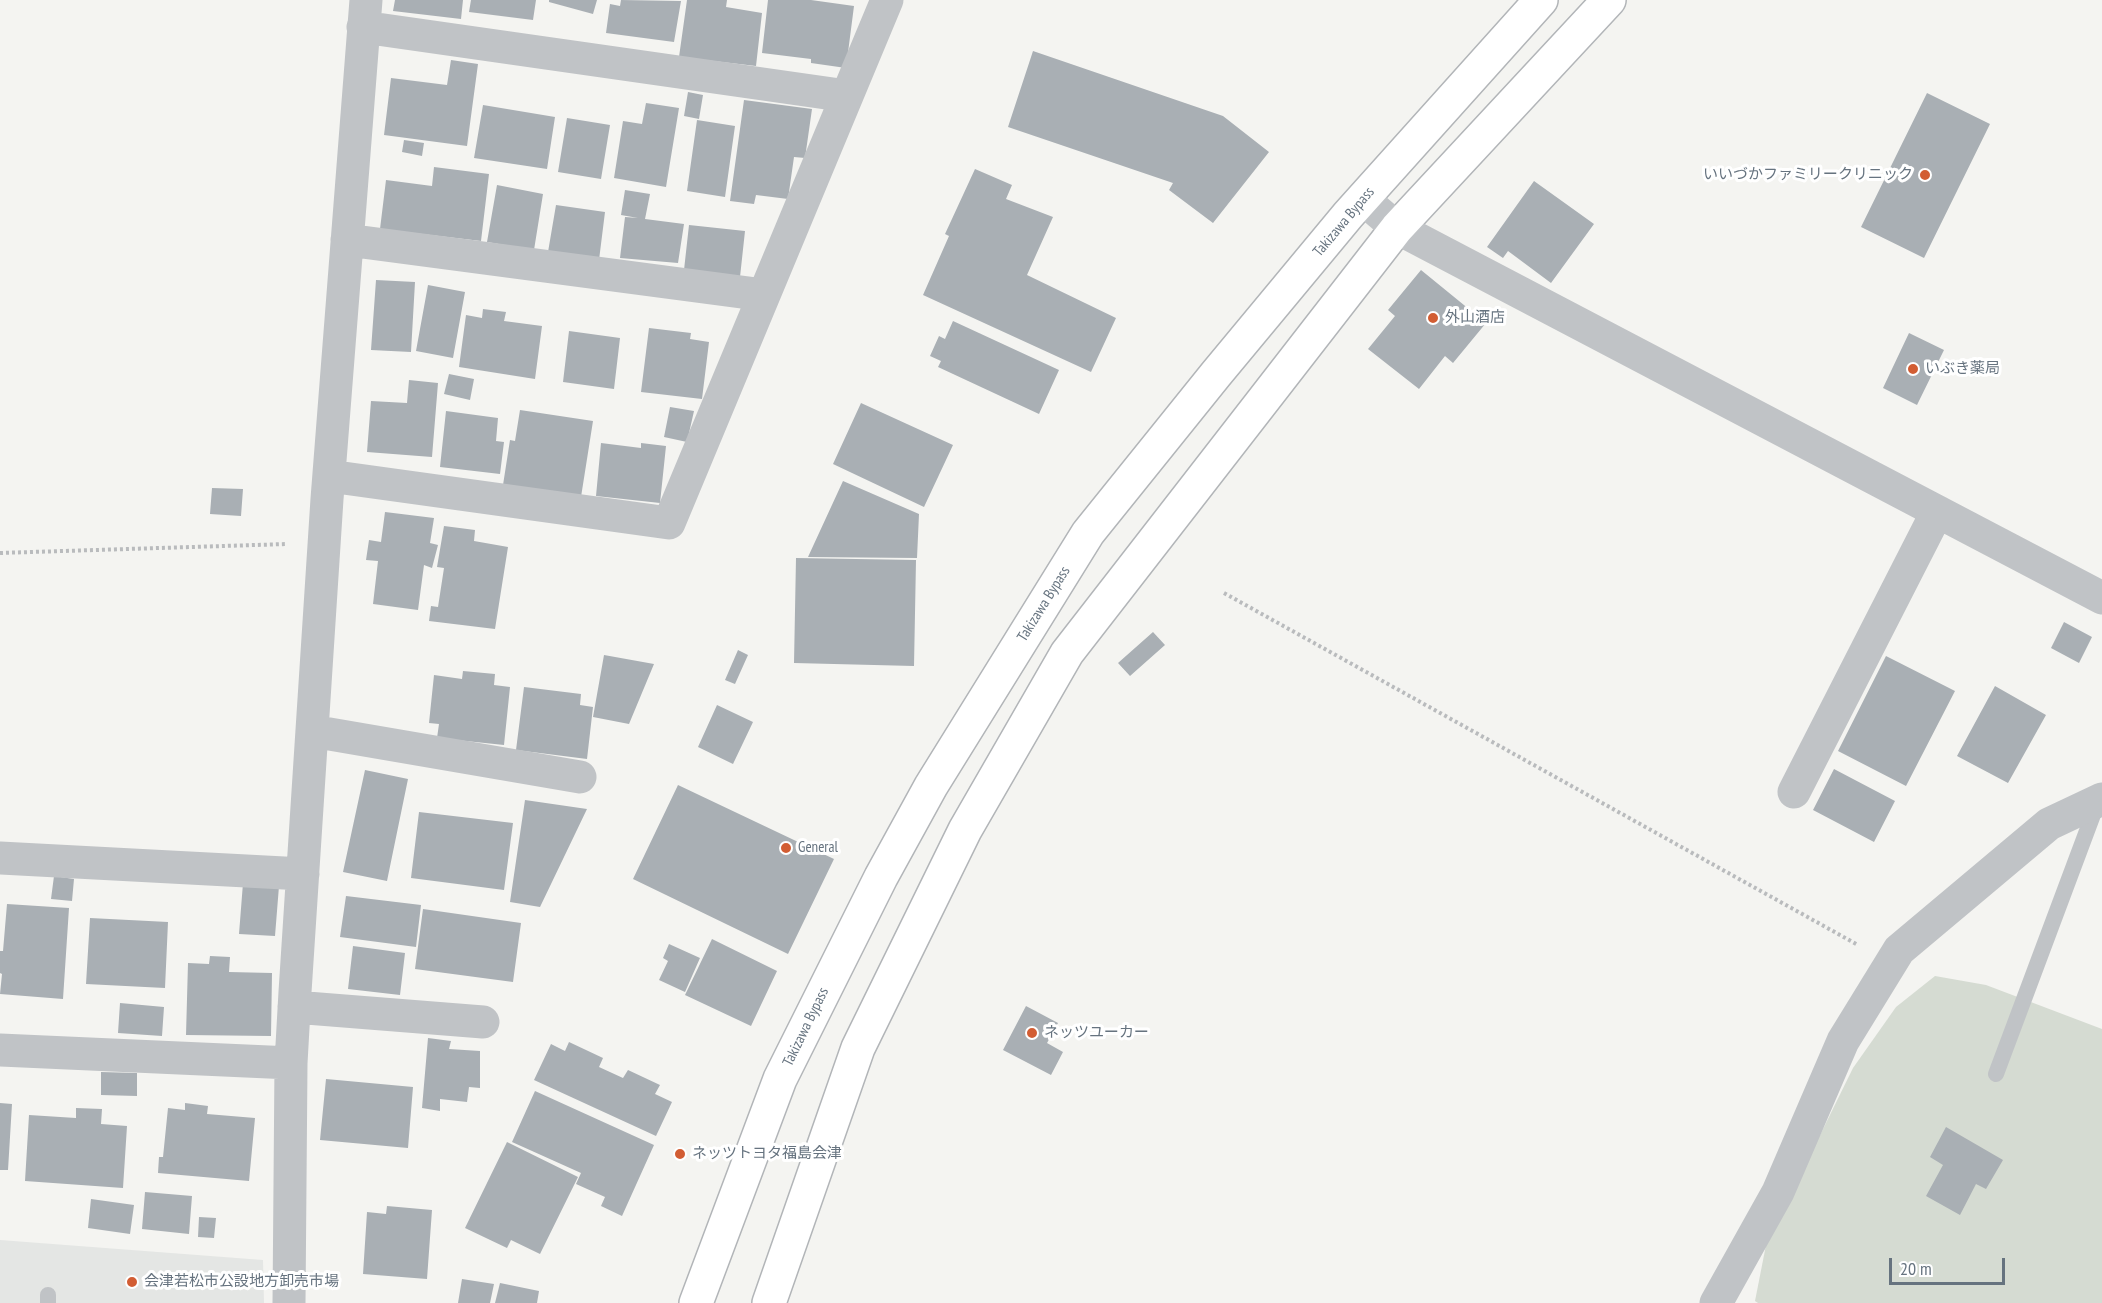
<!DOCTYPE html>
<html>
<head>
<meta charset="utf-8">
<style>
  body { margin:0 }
  #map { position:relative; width:2102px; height:1303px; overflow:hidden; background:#f4f4f1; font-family:"PT Sans Narrow",sans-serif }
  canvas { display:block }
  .scale { position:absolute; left:1889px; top:1258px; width:116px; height:27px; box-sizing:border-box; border:3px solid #66737f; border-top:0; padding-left:8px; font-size:18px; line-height:21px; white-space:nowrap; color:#66737f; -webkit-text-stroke:4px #fff; paint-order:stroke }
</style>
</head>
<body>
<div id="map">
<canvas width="2102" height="1303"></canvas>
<div class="scale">20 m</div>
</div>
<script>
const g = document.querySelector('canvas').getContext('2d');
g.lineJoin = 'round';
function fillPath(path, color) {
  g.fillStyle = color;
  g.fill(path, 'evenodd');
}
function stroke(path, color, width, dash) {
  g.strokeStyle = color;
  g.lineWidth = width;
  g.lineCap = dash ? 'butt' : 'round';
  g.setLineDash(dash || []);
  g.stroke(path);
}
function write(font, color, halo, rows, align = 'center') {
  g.font = font + ' "PT Sans Narrow","Noto Sans JP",sans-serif';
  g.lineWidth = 6;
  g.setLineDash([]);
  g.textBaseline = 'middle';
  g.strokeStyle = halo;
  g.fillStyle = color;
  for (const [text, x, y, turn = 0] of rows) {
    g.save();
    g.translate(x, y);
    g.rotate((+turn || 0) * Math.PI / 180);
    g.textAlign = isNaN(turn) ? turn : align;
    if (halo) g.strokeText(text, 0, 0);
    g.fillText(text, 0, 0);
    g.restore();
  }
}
const built = new Path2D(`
  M0,1240L263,1260L264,1303H0Z`);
const green = new Path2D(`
  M1935,976L1986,985L2102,1029V1303H1758L1755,1301L1766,1245L1853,1068L1896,1007Z`);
const building = new Path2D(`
  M395,0H463L461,19L393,11Z
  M471,0H536L533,20L469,12Z
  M549,0H597L593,14L549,2Z
  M621,0L681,1L674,42L606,33L610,4L620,6Z
  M687,0H727L726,7L762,13L756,66L679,57Z
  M768,0H811L854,6L846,68L811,63V59L762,53Z
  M1033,51L1223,116L1269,152L1213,223L1169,190L1173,183L1008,127Z
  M451,60L478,64L467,146L384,135L391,78L447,85Z
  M688,92L703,95L699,119L684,116Z
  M1927,93L1990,124L1924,258L1861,227Z
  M744,100L812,109L805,158L794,157L788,199L756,195L754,204L730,201Z
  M646,103L679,108L666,187L614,178L623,121L642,124Z
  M483,105L555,117L547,169L474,158Z
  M567,118L610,125L601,179L558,172Z
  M697,120L735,126L725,197L687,191Z
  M404,140L424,143L422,156L402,152Z
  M434,167L489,174L481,241L380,229L386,180L432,186Z
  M975,169L1012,185L1006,199L1053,217L1027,275L1116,318L1091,372L923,295L949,236L945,234Z
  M1534,181L1594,224L1551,283L1508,251L1503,258L1487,247Z
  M497,185L543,194L534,250L487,242Z
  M625,190L650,194L645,219L684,224L678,263L620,258L625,217L638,218L621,215Z
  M556,205L605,212L599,260L548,252Z
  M689,225L745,231L740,277L684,270Z
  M1421,270L1486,323L1453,363L1445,356L1419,389L1368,349L1395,316L1388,310Z
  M376,280L415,282L411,352L371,350Z
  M428,285L465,292L453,358L416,351Z
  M483,309L506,312L504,321L542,326L535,379L459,367L466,315L482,318Z
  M953,321L1059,370L1039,414L938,367L941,361L930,356L939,336L945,339Z
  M649,328L691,333L690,339L709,342L702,399L641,392Z
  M569,331L620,338L614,389L563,382Z
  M1909,333L1944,350L1917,405L1883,388Z
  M449,374L474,379L470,400L444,394Z
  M409,380L438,383L432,457L367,452L371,401L407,403Z
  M861,403L953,445L924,507L833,464Z
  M670,407L694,411L687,442L664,437Z
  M520,410L593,421L581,497L503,485L510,440L515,441Z
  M446,411L498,418L496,441L504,442L500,474L440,467Z
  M601,443L641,448V443L666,446L660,503L596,496Z
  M843,481L919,514L917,558L808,557Z
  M212,488L243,489L241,516L210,514Z
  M385,512L434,518L430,543L438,545L432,568L424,565L418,610L373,604L378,561L366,560L369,540L381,542Z
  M444,526L475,530L474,541L508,547L495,629L429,621L431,606L438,607L444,568L437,567Z
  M796,558L916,560L914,666L794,663Z
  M2064,622L2092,637L2079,663L2051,648Z
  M1153,632L1165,645L1130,676L1118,663Z
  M738,650L748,655L735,684L725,680Z
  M604,655L654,664L629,724L593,717Z
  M1886,656L1955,691L1906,786L1838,751Z
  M463,671L495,674L494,685L510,687L504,745L437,738L439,724L429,723L434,675L462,679Z
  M1995,686L2046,715L2008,783L1957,756Z
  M524,687L581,694L580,705L593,707L587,759L516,750Z
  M717,705L753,722L733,764L698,747Z
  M1834,769L1895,801L1874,842L1813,810Z
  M365,770L408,779L387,881L343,872Z
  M678,785L834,859L788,954L633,879Z
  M525,800L587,809L540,907L510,902Z
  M419,812L513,823L504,890L411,878Z
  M54,876L74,879L72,901L51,899Z
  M243,883L279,886L275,936L239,934Z
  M346,896L421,905L416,947L340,937Z
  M7,904L69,908L63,999L0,994L2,974L0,973V951H3Z
  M423,909L521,923L513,982L415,969Z
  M90,918L168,922L165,988L86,984Z
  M712,939L777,971L751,1026L685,995Z
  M669,944L700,958L685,992L659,980L668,961L663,958Z
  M353,946L405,953L400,995L348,989Z
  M210,956L230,957L229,972L272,973L271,1036L186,1035L188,963L209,964Z
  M120,1003L164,1007L162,1036L118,1033Z
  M1026,1006L1058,1023L1047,1043L1063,1052L1051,1075L1003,1050Z
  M428,1038L451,1041L449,1049L480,1051V1088L469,1087L467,1102L440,1099V1111L422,1108Z
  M569,1042L603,1058L599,1067L623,1078L628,1070L660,1085L655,1094L672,1102L656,1136L534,1080L551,1044L565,1051Z
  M101,1072L137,1073V1096L101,1095Z
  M326,1079L413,1087L408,1148L320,1140Z
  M535,1091L654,1145L622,1216L601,1206L605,1197L576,1184L581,1173L512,1142Z
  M0,1103L12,1104L8,1170H0Z
  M185,1103L208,1106L207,1114L255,1118L249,1181L158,1173L159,1157H163L168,1108L185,1110Z
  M76,1108L102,1109L101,1124L127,1126L123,1188L25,1181L29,1115L76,1118Z
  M1946,1127L2003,1160L1986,1189L1976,1184L1960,1215L1926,1196L1943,1165L1930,1157Z
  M507,1142L578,1177L540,1254L511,1240L507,1248L465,1228Z
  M145,1192L192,1196L189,1234L142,1229Z
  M91,1199L134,1205L130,1234L88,1228Z
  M387,1206L432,1210L427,1279L363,1274L367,1212L386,1214Z
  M199,1217L216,1218L214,1238L198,1237Z
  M462,1279L494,1284L490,1303H458Z
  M500,1283L539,1291L537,1303H495Z`);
const path = new Path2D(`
  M0,553L287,544
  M1224,593L1858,945`);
const service = new Path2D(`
  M1996,1074L2097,804
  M48,1303V1295`);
const minor = new Path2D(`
  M363,27L847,96
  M1363,199L1397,228L2102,598
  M347,240L764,295
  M329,476L669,523L887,0
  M312,731L580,777
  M1794,792L1937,512
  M0,858L303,874
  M294,1007L483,1022
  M0,1050L291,1063
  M289,1303L291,1063L295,992L327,499L366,0
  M1716,1303L1778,1192L1843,1041L1899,950L2049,824L2102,799`);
const trunk = new Path2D(`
  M696,1303L780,1079L881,877L931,786L1088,533L1216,374L1348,215L1541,0
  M769,1303L858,1048L965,830L1067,653L1397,228L1609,0`);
const markers = [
  [1925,175,6,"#d25d33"],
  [1433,318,6,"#d25d33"],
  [1913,369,6,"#d25d33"],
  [786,848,6,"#d25d33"],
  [1032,1033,6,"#d25d33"],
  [680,1154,6,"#d25d33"],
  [132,1282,6,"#d25d33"]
];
const poiNames = [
  ["いいづかファミリークリニック",1913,175,"right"],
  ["外山酒店",1445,318],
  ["いぶき薬局",1925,369],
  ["General",798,848],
  ["ネッツユーカー",1044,1033],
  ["ネッツトヨタ福島会津",692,1154],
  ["会津若松市公設地方卸売市場",144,1282]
];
const streetNames = [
  ["Takizawa Bypass",1344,222,-50],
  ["Takizawa Bypass",1044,604,-58],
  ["Takizawa Bypass",806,1027,-64]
];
fillPath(built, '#e4e6e4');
fillPath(green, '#d5dbd2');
fillPath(building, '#a9afb4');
stroke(trunk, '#b2b5b8', 36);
stroke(path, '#b9bbbd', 4, [3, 3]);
stroke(service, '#c0c3c6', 16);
stroke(minor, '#c0c3c6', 33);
stroke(trunk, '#fff', 33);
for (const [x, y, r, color] of markers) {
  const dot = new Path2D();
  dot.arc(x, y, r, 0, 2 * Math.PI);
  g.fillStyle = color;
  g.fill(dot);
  stroke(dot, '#fff', 2);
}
write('15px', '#66737f', '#fff', poiNames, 'left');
write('15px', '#66737f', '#fff', streetNames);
</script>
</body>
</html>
